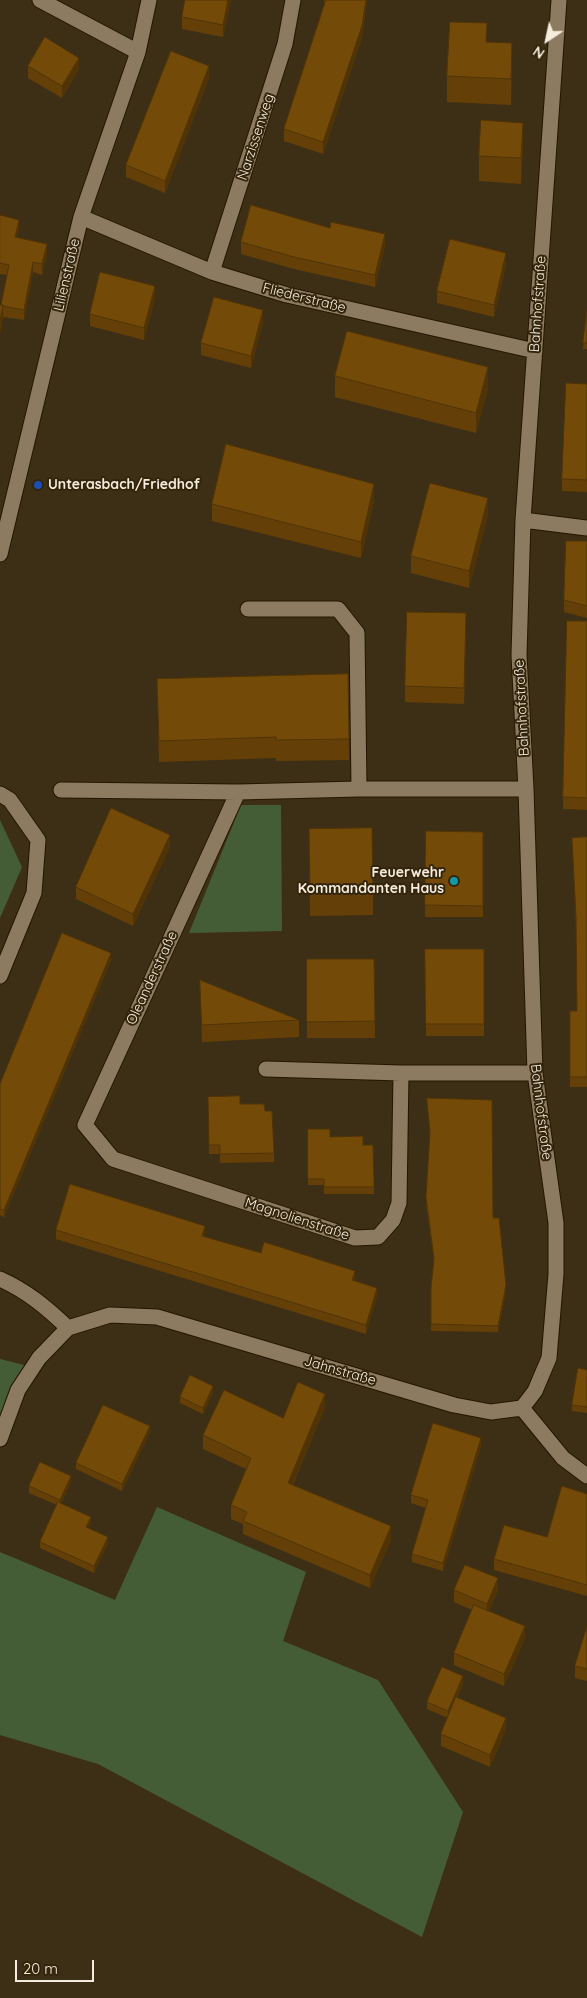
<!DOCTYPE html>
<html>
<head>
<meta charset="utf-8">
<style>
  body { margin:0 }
  #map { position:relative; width:587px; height:1998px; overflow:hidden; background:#3d2f16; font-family:Quicksand,sans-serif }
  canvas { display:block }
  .north { position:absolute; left:522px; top:15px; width:50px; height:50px; -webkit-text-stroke:4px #33250b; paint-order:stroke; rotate:214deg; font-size:14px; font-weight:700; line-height:20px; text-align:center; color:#f5ecdd }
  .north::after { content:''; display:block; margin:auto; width:18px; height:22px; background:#f5ecdd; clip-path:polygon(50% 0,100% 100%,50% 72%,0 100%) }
  .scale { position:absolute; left:15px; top:1960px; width:79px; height:22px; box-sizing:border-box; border:2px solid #f5ecdd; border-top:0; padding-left:6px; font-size:15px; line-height:18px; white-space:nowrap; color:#f5ecdd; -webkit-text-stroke:4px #33250b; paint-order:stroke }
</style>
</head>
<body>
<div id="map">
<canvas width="587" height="1998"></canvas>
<div class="north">N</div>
<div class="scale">20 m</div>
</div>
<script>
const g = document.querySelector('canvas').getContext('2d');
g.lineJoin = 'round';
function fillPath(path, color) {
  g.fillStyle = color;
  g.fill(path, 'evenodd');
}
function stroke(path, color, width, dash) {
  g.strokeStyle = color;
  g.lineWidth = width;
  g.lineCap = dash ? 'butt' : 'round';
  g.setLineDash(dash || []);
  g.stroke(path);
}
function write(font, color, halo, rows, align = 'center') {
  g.font = font + ' Quicksand,sans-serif';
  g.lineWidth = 4;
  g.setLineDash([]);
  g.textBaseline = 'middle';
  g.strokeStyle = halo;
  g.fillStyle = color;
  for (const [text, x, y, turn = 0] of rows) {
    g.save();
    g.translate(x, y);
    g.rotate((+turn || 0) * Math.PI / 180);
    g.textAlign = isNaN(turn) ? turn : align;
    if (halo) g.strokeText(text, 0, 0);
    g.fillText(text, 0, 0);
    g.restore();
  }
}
const green = new Path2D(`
  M241,805H281L282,931L189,933Z
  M0,820L22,867L0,918Z
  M0,1359L28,1366L0,1446Z
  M157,1507L306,1572L283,1641L378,1680L463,1812L422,1937L98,1764L0,1735V1552L115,1600Z`);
const minor = new Path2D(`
  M40,0L138,52
  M81,217L212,272L287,295L535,351
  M212,272L285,44L293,0
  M523,520L587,528
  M0,554L81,217L138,52L149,0
  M248,609H338L357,633L359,789
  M61,790L238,792L359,789H526
  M238,792L85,1125L113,1159L355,1238L378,1237L393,1220L399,1203L401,1073H535
  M0,794L10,800L38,840L34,893L0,976
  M266,1069L401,1073
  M0,1279C27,1291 47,1308 68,1328
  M522,1408L535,1391L549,1358L556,1274V1223L535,1073L526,789L519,655L523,520L559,0
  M522,1408L563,1458L587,1476
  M0,1439L18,1390L39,1358L68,1328L110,1315L157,1317L454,1405L491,1412L522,1408`);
const wall = new Path2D(`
  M231,0L223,37L182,29V17Z
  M324,0H367L362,38L323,154L284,141V129L326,2H324Z
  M487,42L512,68L511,105L447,102V76Z
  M28,66L79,69L62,98L28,78Z
  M209,78L165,193L126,177V165Z
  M523,148L521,184L479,181V156Z
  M0,215L19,230L17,238L47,255L42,275L33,272L24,320L3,317L0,334V305H1L7,275L0,274Z
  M241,242L385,246L375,287L294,269L241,254Z
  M506,265L494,317L437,303V291Z
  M155,298L144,340L90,326V314Z
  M587,309V349H583Z
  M263,322L251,368L201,355V343Z
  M335,376L488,388L476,433L335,397Z
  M587,384V492L562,491V479Z
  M374,501L361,558L212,521V504Z
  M488,515L469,588L411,573V556Z
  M587,541V618L564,612V600Z
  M567,621H587V810L563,809Z
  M466,630L464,704L405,702V686Z
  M348,674L349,760L276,761V758L159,762L157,679Z
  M309,829L373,890V915L310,916Z
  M426,831L483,832V917H425Z
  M587,837V1087H570V1011H577L576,927L572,838Z
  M170,847L133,926L76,899V887Z
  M425,949H484V1036H426Z
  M307,959H374L375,1038H307Z
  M111,960L4,1217L0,1215V1084Z
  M200,980L299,1020V1037L202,1042Z
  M208,1097L240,1104L265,1111L274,1153V1162L220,1163V1154H209Z
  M427,1098L493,1218L506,1291L498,1332L431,1331V1288L434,1261L426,1203L430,1136Z
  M308,1129L330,1137L363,1145H373L374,1194H324V1185H308Z
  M56,1230L205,1235L204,1237L261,1253L355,1280L354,1281L377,1296L366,1334L56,1239Z
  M587,1370V1413L572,1411V1405Z
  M213,1392L203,1414L180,1403V1397Z
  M325,1407L293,1485L391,1540L370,1588L243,1534V1524L231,1519V1505L246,1469L203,1449V1435L283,1418Z
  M150,1432L122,1491L76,1469V1463Z
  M481,1446L443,1571L412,1562V1554L426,1508L411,1503V1495Z
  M71,1482L61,1504L91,1523L88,1528L108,1543L94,1573L40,1548V1542L57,1505L29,1493V1486Z
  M587,1494V1596L494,1570V1559L547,1537Z
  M454,1590H498L489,1611L525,1638L504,1686L454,1665V1653L472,1610L454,1602Z
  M587,1626V1681L575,1678V1666Z
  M463,1683L457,1698L506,1730L490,1767L441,1746V1734L448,1718L427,1709V1702Z`);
const shadedWall = new Path2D(`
  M228,0H231L223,37V25Z
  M366,0H367L362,38L323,154V142Z
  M512,43V68L511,105V79Z
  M79,58V69L62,98V86Z
  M209,66V78L165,193V181Z
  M523,123V148L521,184V158Z
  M19,220V230L15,248V237Z
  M385,234V246L375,287V275Z
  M47,244V255L42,275V264Z
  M506,253V265L494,317V305Z
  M33,262V272L24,320V310Z
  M155,286V298L144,340V328Z
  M3,305V317L0,334V322Z
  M263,310V322L251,368V356Z
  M488,367V388L476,433V413Z
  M374,484V501L361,558V542Z
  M488,498V515L469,588V571Z
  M170,835V847L133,926V914Z
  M111,953V960L4,1217V1210Z
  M205,1226V1235L202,1244V1236Z
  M355,1271V1280L352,1288V1280Z
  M506,1285V1291L498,1332V1326Z
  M377,1288V1296L366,1334V1325Z
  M213,1386V1392L203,1414V1408Z
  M325,1394V1407L288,1496V1483Z
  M150,1426V1432L122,1491V1484Z
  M481,1438V1446L443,1571V1563Z
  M71,1476V1482L60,1506V1500Z
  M91,1517V1523L86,1533V1527Z
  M391,1526V1540L370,1588V1575Z
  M108,1537V1543L94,1573V1566Z
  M498,1578V1590L487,1616V1604Z
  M525,1626V1638L504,1686V1674Z
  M463,1676V1683L448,1718V1711Z
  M506,1718V1730L490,1767V1755Z`);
const building = new Path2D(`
  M185,0H228L223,25L182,17Z
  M326,0H366L362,26L323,142L284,129Z
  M450,22L487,23L486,42L512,43L511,79L447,76Z
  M45,37L79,58L62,86L28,66Z
  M171,51L209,66L165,181L126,165Z
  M481,120L523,123L521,158L479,156Z
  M251,205L330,228L331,222L385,234L375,275L294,257L241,242Z
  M0,215L19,220L15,237L47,244L42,264L33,262L24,310L3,306V305H1L9,265L0,263Z
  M450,239L506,253L494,305L437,291Z
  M100,272L155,286L144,328L90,314Z
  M214,297L263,310L251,356L201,343Z
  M0,305H3L0,322Z
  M587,309V343H583Z
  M347,331L488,367L476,413L335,376Z
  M566,383L587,384V480L562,479Z
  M226,444L374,484L361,542L212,504Z
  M430,483L488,498L469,571L411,556Z
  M566,541H587V606L564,600Z
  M407,612L466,613L464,688L405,686Z
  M567,621H587V798L563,797Z
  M348,674L349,739L276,740V737L159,741L157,679Z
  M111,808L170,835L133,914L76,887Z
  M372,828L373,890H310L309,829Z
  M426,831L483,832V906L425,905Z
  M587,837V1077H570V1011H577L576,917L572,838Z
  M62,933L111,953L4,1210L0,1209V1084Z
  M425,949H484V1024H426Z
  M307,959H374L375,1021L307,1022Z
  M200,980L299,1020L202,1025Z
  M240,1096V1104H264L265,1111H272L274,1153L220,1154V1145H209L208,1097Z
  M427,1098L492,1100L493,1218H499L506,1285L498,1326L431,1324V1288L434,1258L426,1197L430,1132Z
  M308,1129H330V1137L363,1136V1145H373L374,1187H324V1179H308Z
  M70,1184L205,1226L202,1236L261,1253L264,1242L355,1271L352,1280L377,1288L366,1325L56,1230Z
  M578,1368L587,1370V1407L572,1405Z
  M190,1375L213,1386L203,1408L180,1397Z
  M298,1382L325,1394L288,1483L391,1526L370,1575L243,1521L247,1512L231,1505L251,1458L203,1435L224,1390L283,1418Z
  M103,1405L150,1426L122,1484L76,1463Z
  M433,1423L481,1438L443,1563L412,1554L428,1500L411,1495Z
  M40,1462L71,1476L60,1500L29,1486Z
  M562,1486L587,1494V1585L494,1559L504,1525L547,1537Z
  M58,1502L91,1517L86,1527L108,1537L94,1566L40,1542Z
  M465,1565L498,1578L487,1604L454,1590Z
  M474,1605L525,1626L504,1674L454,1653Z
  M587,1626V1669L575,1666Z
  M442,1667L463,1676L448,1711L427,1702Z
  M456,1697L506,1718L490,1755L441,1734Z`);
const markers = [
  [38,485,5,"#1a4fb4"],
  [454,881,5,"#0f9aa8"]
];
const streetNames = [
  ["Narzissenweg",256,137,-72],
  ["Lilienstraße",67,275,-77],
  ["Fliederstraße",304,298,14],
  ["Bahnhofstraße",538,304,-86],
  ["Bahnhofstraße",522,708,-93],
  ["Oleanderstraße",152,978,-65],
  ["Bahnhofstraße",541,1112,83],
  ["Magnolienstraße",297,1219,18],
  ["Jahnstraße",340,1371,16]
];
const poiNames = [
  ["Unterasbach/Friedhof",48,485],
  ["Feuerwehr",444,873,"right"],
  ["Kommandanten Haus",444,889,"right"]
];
fillPath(green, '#455d36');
stroke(minor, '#241600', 17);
stroke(minor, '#8c7b60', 15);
fillPath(wall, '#644008');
fillPath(shadedWall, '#513406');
fillPath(building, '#744a09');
stroke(building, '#513406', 1);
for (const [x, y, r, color] of markers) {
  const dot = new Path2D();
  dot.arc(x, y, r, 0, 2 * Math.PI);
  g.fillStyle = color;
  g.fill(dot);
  stroke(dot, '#33250b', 2);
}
write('14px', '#f5ecdd', '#33250b', streetNames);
write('bold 14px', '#f5ecdd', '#33250b', poiNames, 'left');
</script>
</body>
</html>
